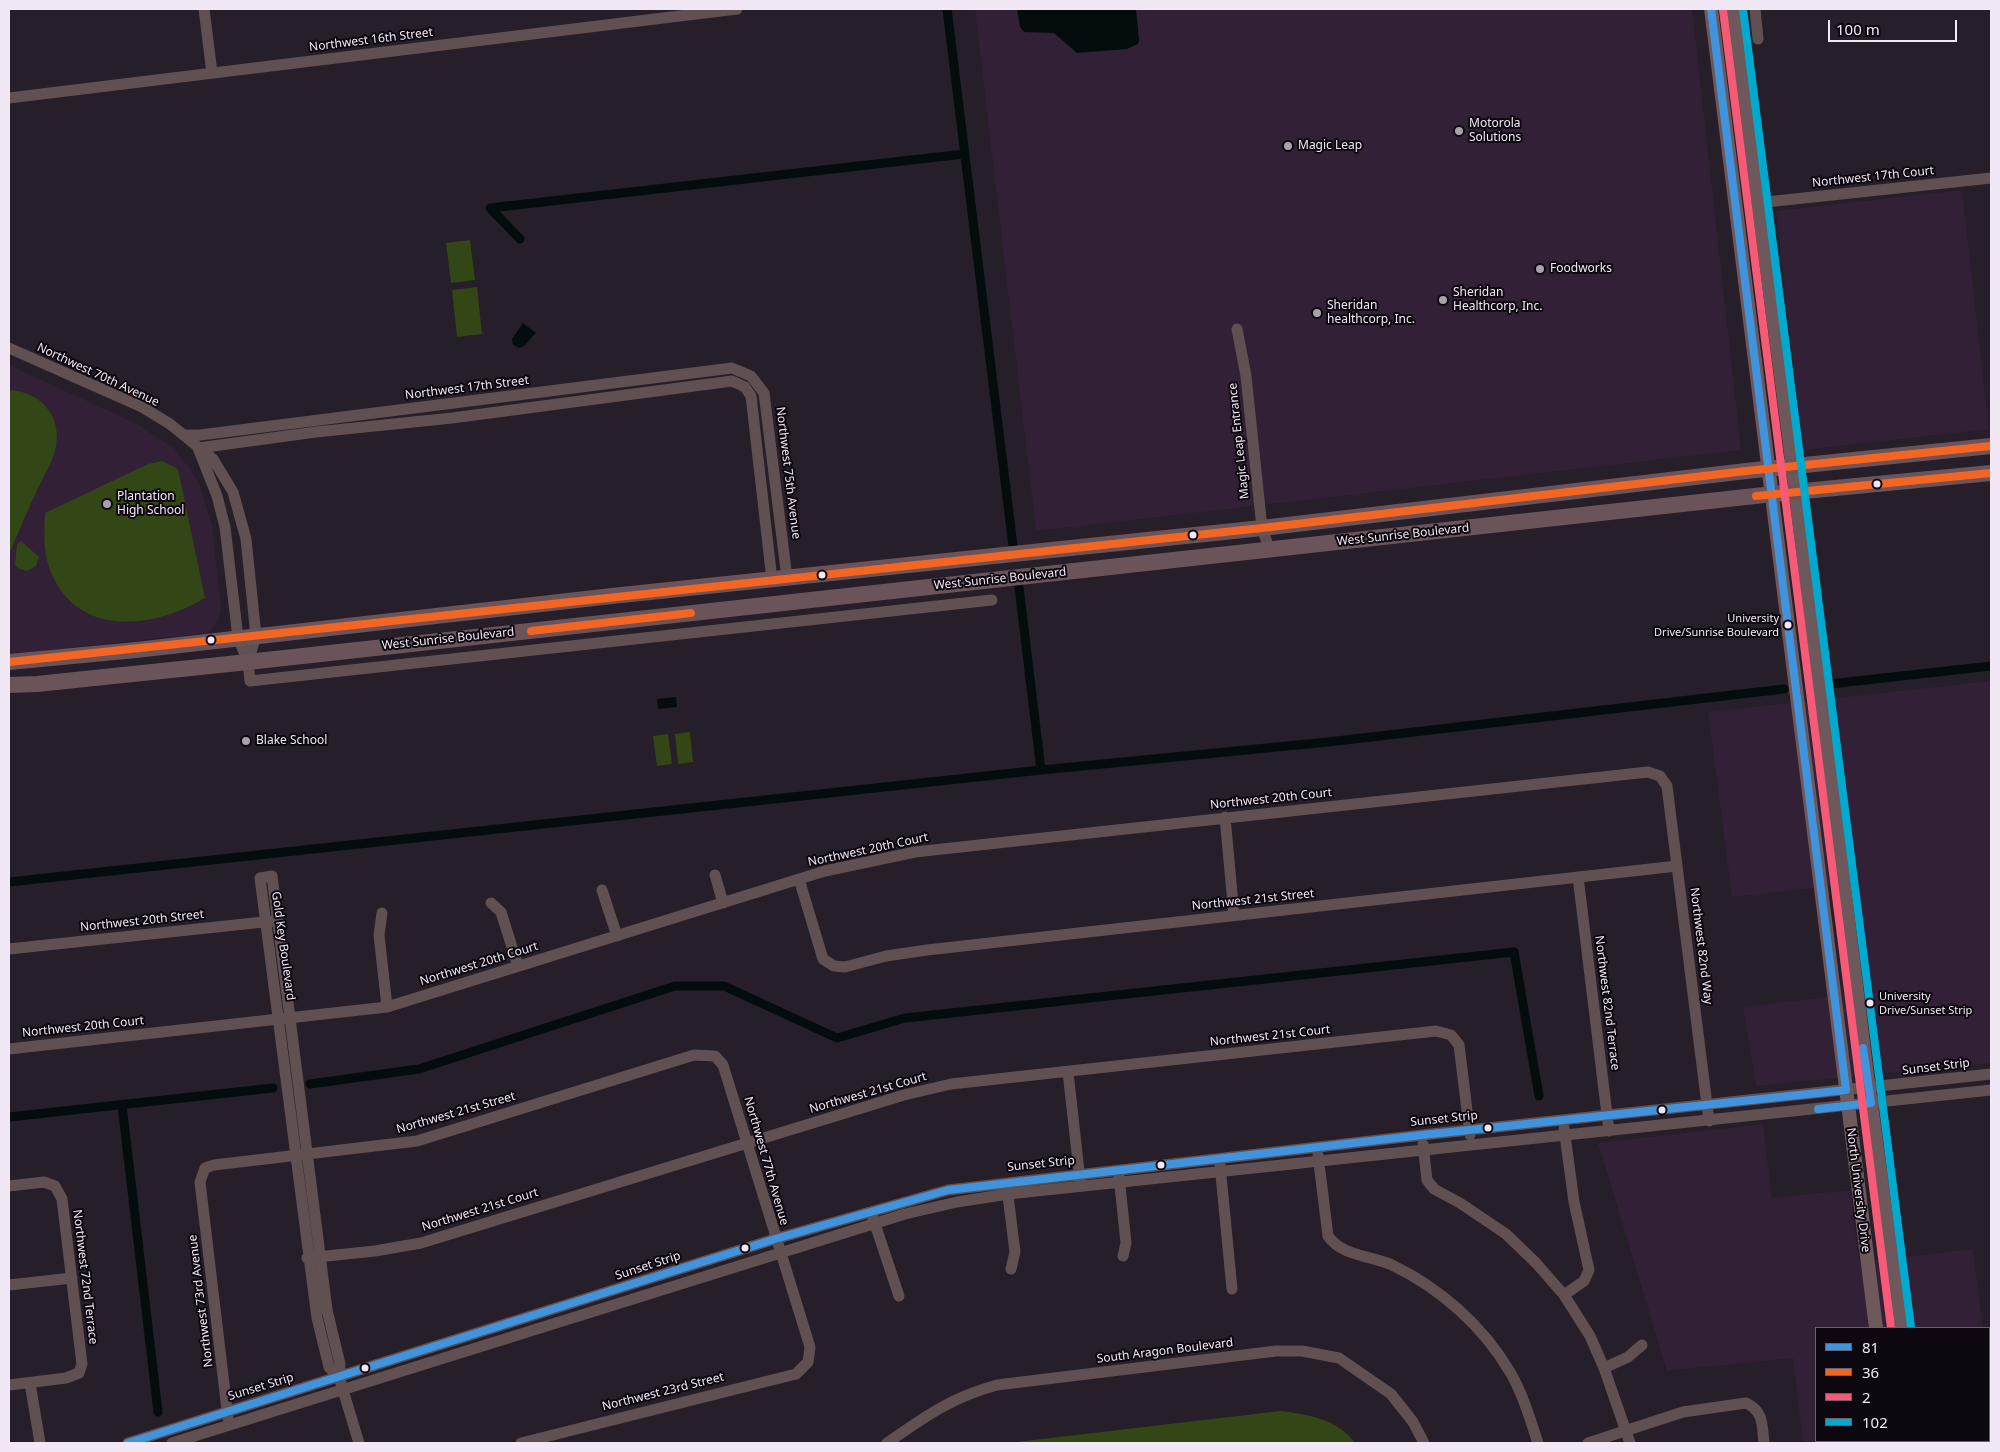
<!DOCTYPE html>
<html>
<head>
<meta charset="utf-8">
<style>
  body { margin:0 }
  #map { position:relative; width:2000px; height:1452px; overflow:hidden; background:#261e28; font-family:"Noto Sans",sans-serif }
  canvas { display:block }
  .frame { position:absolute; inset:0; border:10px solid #f2e8f5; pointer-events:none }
  .legend { position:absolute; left:1815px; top:1327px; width:175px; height:115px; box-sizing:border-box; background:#0d070f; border:1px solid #69616b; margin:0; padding:6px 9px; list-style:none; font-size:15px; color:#f2e8f5 }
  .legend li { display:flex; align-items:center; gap:10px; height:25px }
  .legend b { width:25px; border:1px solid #69616b }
  .scale { position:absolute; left:1828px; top:20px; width:129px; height:22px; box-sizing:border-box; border:2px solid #f2e8f5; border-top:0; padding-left:6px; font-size:15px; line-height:18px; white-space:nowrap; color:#f2e8f5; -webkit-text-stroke:4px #0d070f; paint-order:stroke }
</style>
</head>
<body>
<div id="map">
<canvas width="2000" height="1452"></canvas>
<div class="frame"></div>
<ul class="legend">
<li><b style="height:6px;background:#4094de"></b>81</li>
<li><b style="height:6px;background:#f26522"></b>36</li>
<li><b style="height:6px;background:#f75a77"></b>2</li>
<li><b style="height:6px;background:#00a9ce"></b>102</li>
</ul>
<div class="scale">100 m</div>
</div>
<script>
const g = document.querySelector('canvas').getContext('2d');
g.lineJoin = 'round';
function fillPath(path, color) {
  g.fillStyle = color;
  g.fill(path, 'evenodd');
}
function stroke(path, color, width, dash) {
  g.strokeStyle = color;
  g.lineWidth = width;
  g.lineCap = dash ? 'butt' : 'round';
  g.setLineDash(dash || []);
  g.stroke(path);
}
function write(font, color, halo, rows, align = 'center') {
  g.font = font + ' "Noto Sans",sans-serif';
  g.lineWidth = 4;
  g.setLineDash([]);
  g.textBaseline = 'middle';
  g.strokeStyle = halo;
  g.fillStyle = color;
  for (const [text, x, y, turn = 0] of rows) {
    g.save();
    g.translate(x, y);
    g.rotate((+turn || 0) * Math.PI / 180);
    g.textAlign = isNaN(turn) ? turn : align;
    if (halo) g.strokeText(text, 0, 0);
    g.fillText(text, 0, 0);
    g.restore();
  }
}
const built = new Path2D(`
  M975,9H1692L1741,450L1036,531Z
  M1962,190L1989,429L1803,450L1776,211Z
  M9,365L135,423L174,448L187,465L199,482L212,525L221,608L218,620L208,633L9,654Z
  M1991,681V1063L1756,1086L1743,1007L1865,992L1851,884L1732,897L1708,712Z
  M1763,1124L1772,1198L1850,1190L1859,1262L1973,1249L1983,1328H1816V1441H1875V1443H1803L1793,1358L1667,1371L1598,1143Z`);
const green = new Path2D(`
  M470,240L475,280L451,283L446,243Z
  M477,287L482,334L457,337L452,290Z
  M9,390C39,391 62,415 56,446C54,459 46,472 40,484C29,507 19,531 9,554Z
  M162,461L178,469L205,598C157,627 83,639 53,577C43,557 44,535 45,513L148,464Z
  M21,541L39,557L36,566L27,571L19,569L15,565L17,544Z
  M690,732L693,762L678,764L675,734Z
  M668,734L672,764L657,766L653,736Z
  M1280,1411C1307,1414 1338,1419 1355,1443H1008Z`);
const water = new Path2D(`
  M1017,9H1136L1139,40L1138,44L1127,49L1077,53L1054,33L1024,32L1020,27Z
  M523,323L536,333C530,337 528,346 519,348L513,345L512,339Z
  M676,697L677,707L658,709L657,699Z`);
const canal = new Path2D(`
  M947,9L1013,546
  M520,239L490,208L964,154
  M1019,587L1041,770
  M1830,684L1991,666
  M9,882L1041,770L1328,742L1784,689
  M310,1084L419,1069L675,986H724L837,1038L905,1018L1514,952L1539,1096
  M122,1105L158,1412
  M9,1117L273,1088`);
const minor = new Path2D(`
  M204,9L212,73
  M1755,9L1758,39
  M9,98L737,9
  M1757,203L1991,178
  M1237,329L1246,376L1262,528L1270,551
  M9,348L142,407L170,424L213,459L233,492L246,539L256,636L248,662
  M184,435H200L732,368L751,376L764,393L787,578
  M198,448L217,496L225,527L238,638L248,662L250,681L992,600
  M198,448L316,432L452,418L732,381L745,387L751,396L772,580
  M1225,817L1234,915
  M715,875L723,903
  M1578,877L1609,1131
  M799,879L823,959L834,966L845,967L886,956L927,950L1677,866
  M602,890L617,936
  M491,903L501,912L518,966
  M382,913L379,935L387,1007
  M9,949L273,921
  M9,1049L387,1007L825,871L915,852L1648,772L1660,776L1667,786L1709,1121
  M1068,1072L1080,1180
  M1564,1128L1574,1202L1589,1270L1584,1281L1564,1295
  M1423,1144L1427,1180L1434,1189L1460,1203L1506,1234L1536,1263L1564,1295L1590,1336L1604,1368L1630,1443
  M1318,1155L1328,1236C1343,1257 1370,1255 1392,1265C1440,1288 1483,1326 1510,1372C1523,1394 1530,1419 1538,1443
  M1220,1165L1232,1289
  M1119,1176L1126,1243L1123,1256
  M9,1186L44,1182L55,1186L62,1199L82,1364L79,1373L66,1378L9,1385
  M1007,1188L1015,1252L1011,1269
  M873,1218L899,1296
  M307,1258L375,1251L421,1243L904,1095L951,1084L1436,1031L1451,1035L1459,1045L1470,1135
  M9,1285L72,1278
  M1604,1368L1628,1357L1642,1345
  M339,1377L329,1367L317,1318L260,878L272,876L327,1310L340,1364L339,1377L359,1443
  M30,1383L40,1443
  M228,1418L200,1182L205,1168L214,1165L417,1141L694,1055L715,1056L723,1065L810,1347L808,1362L796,1374L521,1443
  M128,1443L775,1239L948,1190L1422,1135L1991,1074
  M172,1443L905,1214L957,1202L1008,1194L1991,1090
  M887,1443C926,1416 950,1398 997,1385L1276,1351H1302L1339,1358L1391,1394L1413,1422L1424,1443
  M1588,1443L1683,1412L1746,1403C1764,1411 1762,1426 1764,1443`);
const major = new Path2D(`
  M1711,9L1876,1328
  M1733,9L1788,429L1866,1067L1901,1328
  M1890,1441V1443
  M1916,1441V1443`);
const highway = new Path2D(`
  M9,662L136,650L612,596L1262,528L1746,471L1991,446
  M9,685L37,684L248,662L1773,494L1991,473`);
const bus1 = new Path2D(`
  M1818,1109L1871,1103L1863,1048
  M128,1443L775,1239L948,1190L1422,1135L1846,1090L1711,9`);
const bus2 = new Path2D(`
  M1756,496L1991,473
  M531,631L691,613
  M9,662L1262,528L1746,471L1991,446`);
const bus3 = new Path2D(`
  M1723,10L1891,1328`);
const bus4 = new Path2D(`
  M1743,9L1911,1327`);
const markers = [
  [1459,131,5,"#aba1ad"],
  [1288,146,5,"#aba1ad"],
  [1540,269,5,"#aba1ad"],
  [1443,300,5,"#aba1ad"],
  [1317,313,5,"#aba1ad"],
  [1877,484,4.5,"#f2e8f5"],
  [107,504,5,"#aba1ad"],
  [1193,535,4.5,"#f2e8f5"],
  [822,575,4.5,"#f2e8f5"],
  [1788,625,4.5,"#f2e8f5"],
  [211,640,4.5,"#f2e8f5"],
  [246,741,5,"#aba1ad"],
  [1870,1003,4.5,"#f2e8f5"],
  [1662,1110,4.5,"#f2e8f5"],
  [1488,1128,4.5,"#f2e8f5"],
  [1161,1165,4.5,"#f2e8f5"],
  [745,1248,4.5,"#f2e8f5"],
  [365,1368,4.5,"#f2e8f5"]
];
const busNames = [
  ["University",1779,619],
  ["Drive/Sunrise Boulevard",1779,633],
  ["University",1879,997,"left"],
  ["Drive/Sunset Strip",1879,1011,"left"]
];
const streetNames = [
  ["Northwest 16th Street",371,40,-7],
  ["Northwest 17th Court",1873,177,-6],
  ["Northwest 70th Avenue",98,375,25],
  ["Northwest 17th Street",467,388,-7],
  ["Magic Leap Entrance",1239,441,-96],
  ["Northwest 75th Avenue",788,473,83],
  ["West Sunrise Boulevard",1403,535,-6],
  ["West Sunrise Boulevard",1000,579,-6],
  ["West Sunrise Boulevard",448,639,-6],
  ["Northwest 20th Court",1271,799,-6],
  ["Northwest 20th Court",868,850,-12],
  ["Northwest 21st Street",1253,900,-6],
  ["Northwest 20th Street",142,921,-6],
  ["Gold Key Boulevard",283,946,82],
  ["Northwest 82nd Way",1701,946,83],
  ["Northwest 20th Court",479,964,-17],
  ["Northwest 82nd Terrace",1607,1003,83],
  ["Northwest 20th Court",83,1027,-6],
  ["Northwest 21st Court",1270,1036,-6],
  ["Sunset Strip",1936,1067,-7],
  ["Northwest 21st Court",868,1093,-16],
  ["Northwest 21st Street",456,1113,-16],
  ["Sunset Strip",1444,1119,-6],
  ["Northwest 77th Avenue",766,1161,74],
  ["Sunset Strip",1041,1164,-6],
  ["North University Drive",1858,1190,83],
  ["Northwest 21st Court",480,1210,-17],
  ["Sunset Strip",648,1266,-18],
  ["Northwest 72nd Terrace",85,1277,83],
  ["Northwest 73rd Avenue",201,1301,-97],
  ["South Aragon Boulevard",1165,1351,-7],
  ["Sunset Strip",261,1387,-17],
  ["Northwest 23rd Street",663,1392,-14]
];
const poiNames = [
  ["Motorola",1469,124],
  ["Solutions",1469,138],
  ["Magic Leap",1298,146],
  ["Foodworks",1550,269],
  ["Sheridan",1453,293],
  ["Healthcorp, Inc.",1453,307],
  ["Sheridan",1327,306],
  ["healthcorp, Inc.",1327,320],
  ["Plantation",117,497],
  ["High School",117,511],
  ["Blake School",256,741]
];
fillPath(built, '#312036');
fillPath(green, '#324616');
fillPath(water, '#040d0e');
stroke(canal, '#040d0e', 9);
stroke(minor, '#615052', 11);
stroke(major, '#6d585b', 14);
stroke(highway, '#6a5459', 16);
stroke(bus1, '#4094de', 8);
stroke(bus2, '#f26522', 8);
stroke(bus3, '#f75a77', 8);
stroke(bus4, '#00a9ce', 8);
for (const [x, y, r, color] of markers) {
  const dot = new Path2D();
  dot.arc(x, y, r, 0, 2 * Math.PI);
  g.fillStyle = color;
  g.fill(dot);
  stroke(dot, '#0d070f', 2);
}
write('11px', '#f2e8f5', '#0d070f', busNames, 'right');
write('12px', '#f2e8f5', '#0d070f', streetNames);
write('12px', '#f2e8f5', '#0d070f', poiNames, 'left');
</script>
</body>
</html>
